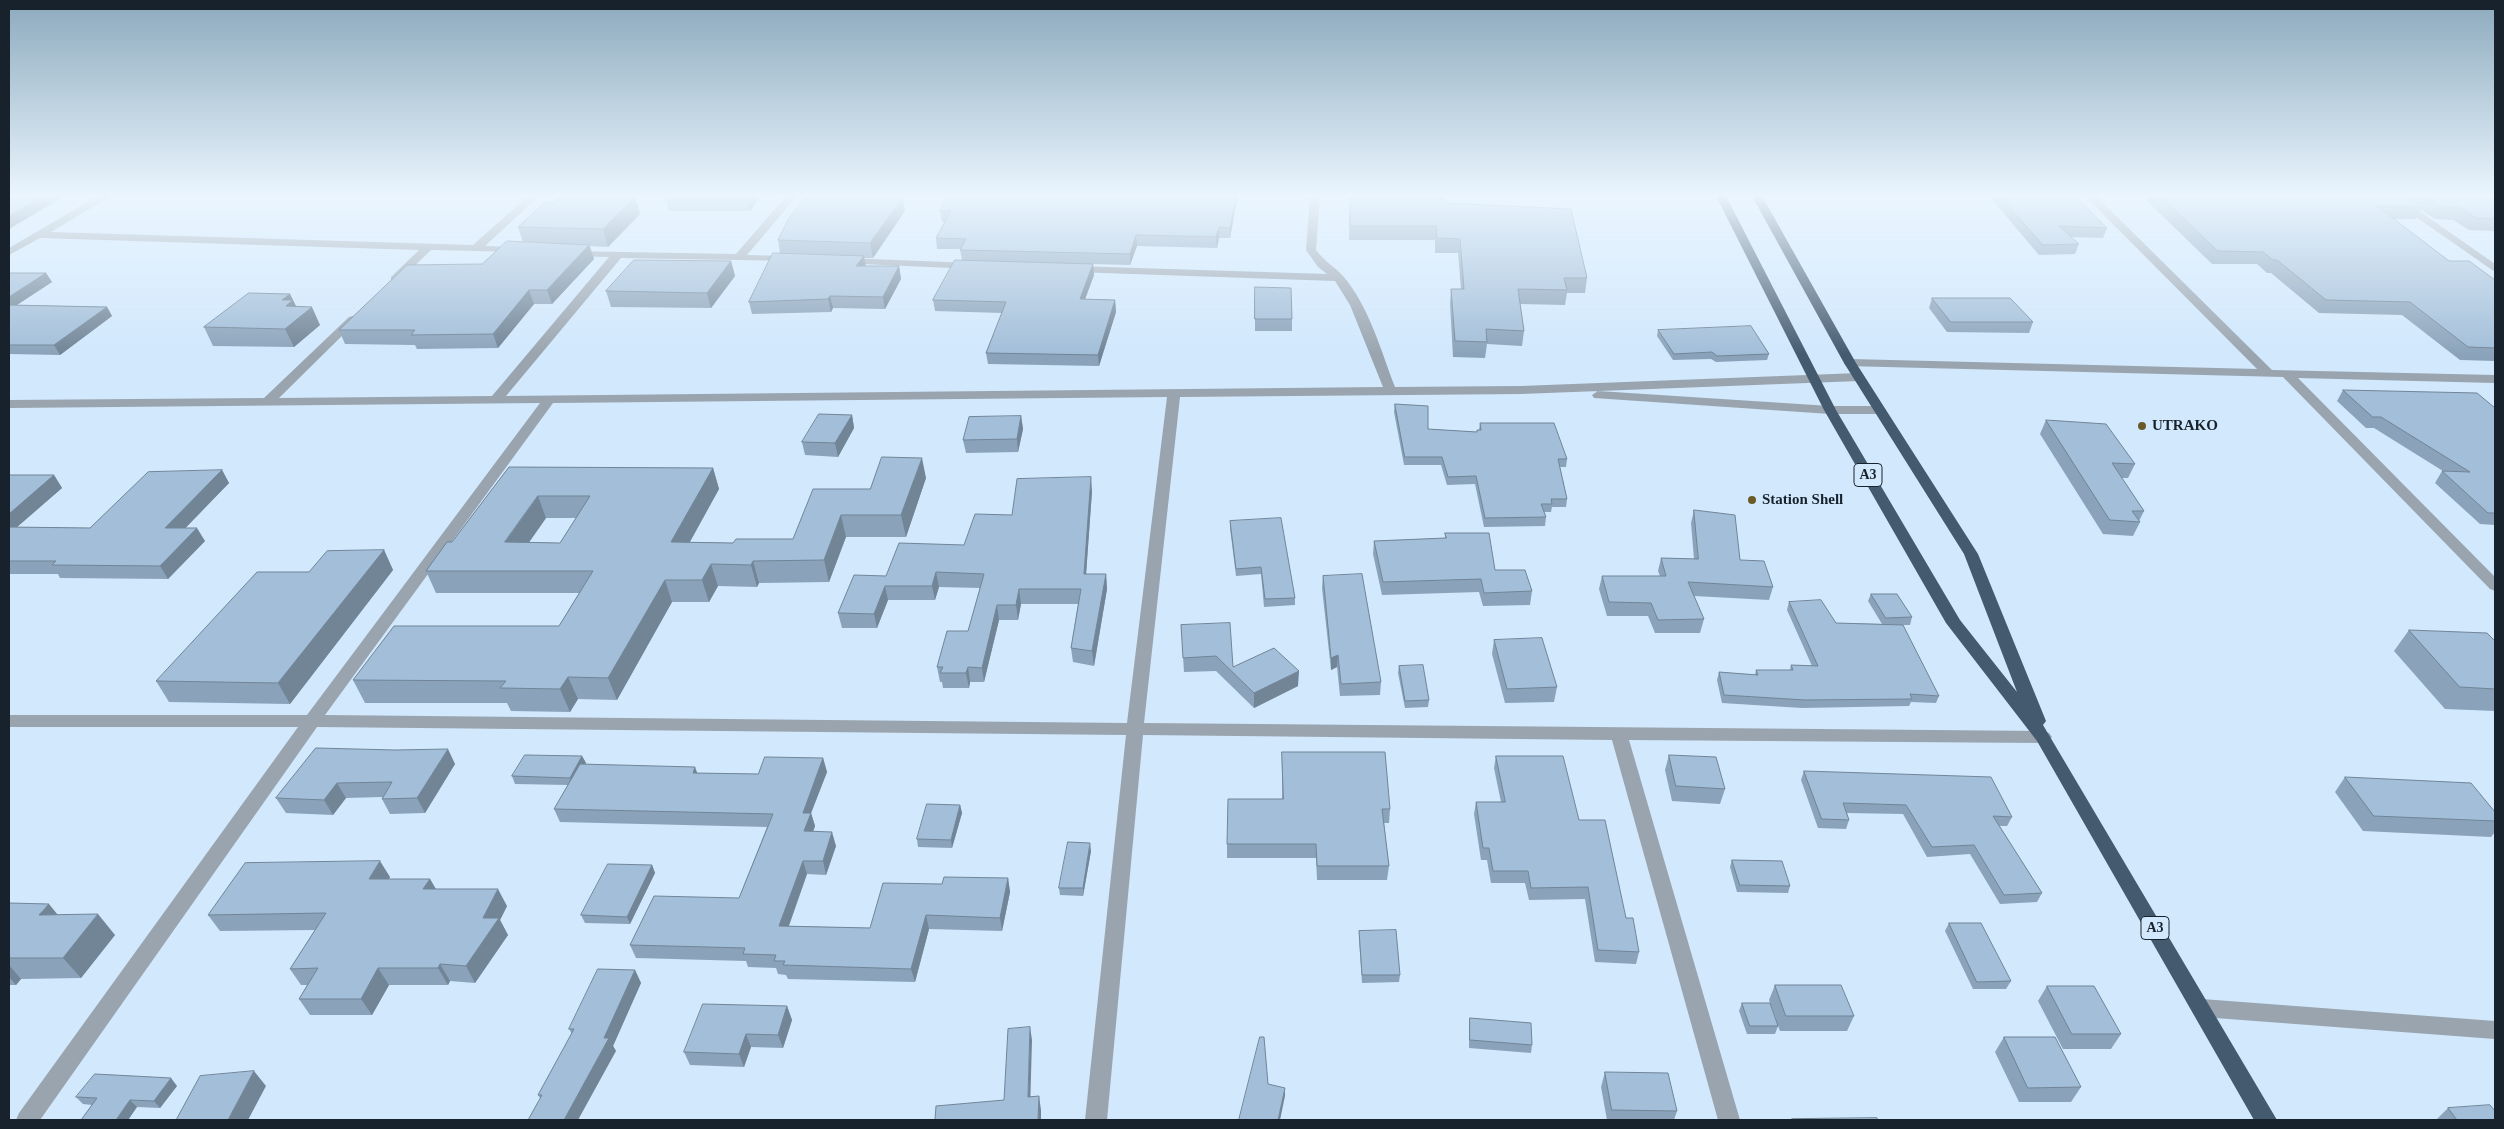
<!DOCTYPE html>
<html>
<head>
<meta charset="utf-8">
<style>
  body { margin:0 }
  #map { position:relative; width:2504px; height:1129px; overflow:hidden; background:#d1e8fd; font-family:Georgia,serif }
  canvas { display:block }
  .frame { position:absolute; inset:0; border:10px solid #18222c; pointer-events:none }
</style>
</head>
<body>
<div id="map">
<canvas width="2504" height="1129"></canvas>
<div class="frame"></div>
</div>
<script>
const g = document.querySelector('canvas').getContext('2d');
g.lineJoin = 'round';
function fillPath(path, color) {
  g.fillStyle = color;
  g.fill(path, 'evenodd');
}
function stroke(path, color, width, dash) {
  g.strokeStyle = color;
  g.lineWidth = width;
  g.lineCap = dash ? 'butt' : 'round';
  g.setLineDash(dash || []);
  g.stroke(path);
}
function write(font, color, halo, rows, align = 'center') {
  g.font = font + ' Georgia,serif';
  g.lineWidth = 5;
  g.setLineDash([]);
  g.textBaseline = 'middle';
  g.strokeStyle = halo;
  g.fillStyle = color;
  for (const [text, x, y, turn = 0] of rows) {
    g.save();
    g.translate(x, y);
    g.rotate((+turn || 0) * Math.PI / 180);
    g.textAlign = isNaN(turn) ? turn : align;
    if (halo) g.strokeText(text, 0, 0);
    g.fillText(text, 0, 0);
    g.restore();
  }
}
const minor = new Path2D(`
  M98,196H111L51,232L473,245L528,196H539L485,246L518,247L523,250L522,252L431,250L399,281H391V277L419,250L40,238L9,255V248Z
  M786,196H797L747,255L791,256L795,257V261L621,258L506,396L1383,387L1350,305L1335,281L1074,272L1069,269L1074,266L1327,274L1318,267L1306,250L1310,196H1320L1316,250C1325,262 1335,267 1343,276C1369,306 1381,351 1395,387L1521,386L1859,373L1865,377L1859,381L1521,394L1180,397L1144,723L2043,731L2049,733L2052,737L2049,741L2043,743L1629,740L1740,1120H1718L1612,740L1143,735L1107,1120H1085L1126,735L317,727L40,1120H16L19,1113L298,727H9V715H307L540,403L9,408V400L264,398L349,317L353,316L359,319L357,321L279,398L492,396L609,257L571,256L566,253L567,251L736,254ZM1167,397L1127,723L325,715L553,403Z
  M2085,196H2096L2272,370L2495,375V383L2298,378L2495,577V591L2490,589L2283,377L1846,366L1844,363L1850,359L2257,369Z
  M2386,196H2398L2495,264V272Z
  M844,258L973,263L978,266L973,269L840,263L839,261Z
  M1598,391L1830,406H1880L1886,410L1880,414H1830L1594,398L1592,395Z
  M2202,999L2495,1021V1039L2202,1017L2195,1014L2191,1008L2195,1002Z`);
const highway = new Path2D(`
  M1716,196H1726L1836,410L1960,620L2017,692L1964,554L1844,363L1752,196H1762L1856,363L1978,554L2046,721L2043,725L2277,1120H2254L2037,741L1946,623L1824,410Z`);
const wall = new Path2D(`
  M665,196H760L750,211H669Z
  M949,196H1237V199L1230,238H1219L1217,248L1137,246L1130,265L1093,264L1094,275L1085,299L1115,300L1116,312L1099,366L988,364L986,353L1002,313L935,311L933,300L962,260L960,249H937L936,238L945,222H942L940,211Z
  M1350,196L1444,203L1587,278L1585,293H1567L1565,305L1520,304L1524,331L1522,346L1487,344L1485,358L1453,357L1450,304L1451,289H1461L1458,253H1435V240H1349Z
  M1989,196H2075L2107,228L2103,238L2070,237L2079,244L2075,254L2039,255Z
  M2147,196H2495V231L2469,230L2453,220L2435,219L2421,210L2416,219H2393L2449,261L2495,280V361L2460,360L2402,315L2319,313L2271,273H2267L2257,264H2212L2146,200Z
  M635,197L640,214L608,247L590,246L594,259L552,304H534L498,348L417,349L415,345L345,344L339,330L482,264L523,242L518,227L554,203Z
  M905,211L873,258H864L865,266H899L901,279L885,309L833,308L831,312L752,314L749,302L780,253L778,240Z
  M731,261L735,276L711,308L611,307L606,291Z
  M9,273H46L52,282L17,305L107,307L112,316L60,355L9,354Z
  M1255,287L1292,319V331H1255Z
  M290,294L296,307L320,325L294,347L213,346L204,327Z
  M1932,298L2033,322L2029,333L1947,332L1929,308Z
  M1658,330L1769,354L1767,360L1716,362L1711,359L1673,360L1657,336Z
  M2343,390L2495,408V525L2480,524L2435,483L2442,471H2443L2374,428H2366L2337,401Z
  M1395,404L1428,429L1477,432L1479,430L1480,423L1567,459L1566,467H1560L1567,499L1566,507H1552L1551,512H1544L1546,517L1545,526L1484,527L1475,484L1447,485L1441,465H1404L1394,412Z
  M852,415L854,428L838,457L805,455L802,442Z
  M1021,416L1023,429L1018,452L966,453L963,440Z
  M2046,420L2135,464L2128,478H2121L2144,511L2139,521L2140,522L2133,536L2103,534L2040,434Z
  M509,467L713,468L719,489L690,542L733,543L793,539L870,489L926,478L906,537H846L829,582L759,583L757,587L718,586L709,602H672L617,700L578,699L570,712L511,711L507,703H365L353,680L559,626L579,593H436L426,571L452,542ZM546,518H576L560,543L529,542Z
  M222,470L229,483L185,528L205,541L168,579L60,578L58,574H9V475H54L62,488L17,527L90,528Z
  M1092,491L1086,574H1106L1107,589L1094,666L1073,662L1071,648L1078,604H1021L1018,620H999L984,682H970L969,688H943L942,682H940L937,667L968,631L980,588L939,587L935,600H888L877,628H842L838,613L886,576L964,545L1012,515Z
  M1694,510L1740,560L1773,587L1769,600L1694,596L1704,619L1700,633H1655L1648,616H1607L1599,589L1602,576H1660L1658,571L1661,558L1694,559L1691,523Z
  M1230,521L1295,598V605L1264,607L1261,574L1236,576L1230,528Z
  M1445,533L1495,570L1532,591L1530,605L1483,606L1479,592L1382,595L1373,554L1374,541L1445,538Z
  M384,550L393,570L290,704L169,702L156,681L309,572Z
  M1323,576L1381,682L1380,695L1340,696L1337,667L1331,670L1322,588Z
  M1871,594L1912,617L1910,625H1903L1939,696L1936,703L1911,702L1909,706L1802,708L1722,703L1717,680L1719,672L1755,675L1756,670H1790L1791,665L1812,666L1787,610L1789,602L1836,623L1882,624L1868,601Z
  M1181,625L1233,667L1298,686L1254,708L1216,671L1184,672Z
  M2409,630L2495,641V711L2445,709L2394,651Z
  M1494,640L1557,687L1554,702L1505,703L1492,654Z
  M1399,666L1429,700L1428,707L1405,708L1398,673Z
  M316,748L455,764L425,813L390,814L382,799L383,797L346,798L333,815L286,813L276,798Z
  M1282,752L1390,809L1389,823H1384L1389,866L1387,880H1317L1316,858H1227V844L1282,799Z
  M1669,755L1725,789L1720,804L1672,801L1665,770Z
  M582,756L586,763L585,764L697,773L758,774L823,758L827,772L811,813L815,826L813,832L836,846L826,875L807,874L789,926L870,928L942,884L1008,878L1010,892L1002,931L929,929L915,982L788,979L786,975L778,974L776,968L748,967L746,961L636,958L630,945L739,898L767,827L560,822L554,809L568,785L515,784L512,776Z
  M1496,756L1579,820L1626,918L1639,952L1636,964L1595,962L1585,899L1529,900L1525,883H1491L1487,860H1481L1474,814L1476,802H1501L1494,768Z
  M1804,771L2012,817L2007,826H1999L2042,893L2037,902L2000,904L1970,854L1927,857L1903,814L1847,813L1849,820L1846,829L1818,828L1801,780Z
  M2345,777L2495,812V832L2491,837L2363,831L2335,792Z
  M960,805L962,813L952,848L918,847L917,839Z
  M1091,851L1083,896L1060,895L1059,888Z
  M1732,860L1790,886L1788,893L1737,892L1730,867Z
  M652,865L655,873L630,924L585,923L581,915Z
  M390,877L389,879H430L436,889L507,906L500,920L508,935L475,983L450,981L448,985H389L372,1015H310L299,999L307,985H301L290,969L315,930L220,931L208,915Z
  M9,903L58,915L115,935L81,978L21,979L16,985H9Z
  M1949,923L2011,981L2006,989H1973L1945,931Z
  M1359,931L1400,975L1399,982L1362,983L1359,938Z
  M635,970L641,983L613,1046L616,1051L540,1098L538,1095L572,1034L569,1029Z
  M1775,985L1854,1016L1847,1031H1780L1778,1026L1775,1034H1747L1739,1011L1742,1003L1776,1019L1769,1000Z
  M2047,986L2121,1034L2111,1049H2063L2038,1001Z
  M787,1006L792,1020L783,1048L751,1047L744,1067L690,1065L684,1052Z
  M1470,1018L1532,1045L1531,1053L1469,1048V1026Z
  M2004,1037L2081,1087L2071,1102H2019L1995,1052Z
  M1605,1072L1677,1111L1674,1120H1607L1601,1087Z
  M177,1086L160,1108L137,1107L128,1120H81L92,1105L83,1104L76,1097Z
  M2448,1108L2495,1120H2436Z`);
const shadedWall = new Path2D(`
  M43,196H65L9,229V216Z
  M746,196H760L750,211Z
  M1236,196H1237V199L1230,238V228Z
  M635,197L640,214L608,247L603,229Z
  M903,197L905,211L873,258L870,243Z
  M1219,227V238L1217,248L1216,237Z
  M1136,235L1137,246L1130,265V254Z
  M589,245L594,259L552,304L547,290Z
  M864,256L866,268L856,266Z
  M731,261L735,276L711,308L707,293Z
  M1093,264L1094,275L1081,310L1080,299Z
  M899,266L901,279L885,309L883,297Z
  M46,273L52,282L9,310V297Z
  M529,290L534,304L498,348L493,334Z
  M290,294L301,316L312,307L320,325L294,347L285,329L282,300Z
  M830,296L833,308L831,312L828,299Z
  M1115,300L1116,312L1099,366L1098,355Z
  M107,307L112,316L60,355L54,345Z
  M852,415L854,428L838,457L835,443Z
  M1021,416L1023,429L1018,452L1017,439Z
  M922,458L926,478L906,537L901,515Z
  M713,468L719,489L678,563L671,542Z
  M222,470L229,483L173,541L165,528Z
  M54,475L62,488L9,534V514Z
  M1091,477L1092,491L1085,589L1084,574Z
  M538,496L546,518L514,564L505,542Z
  M841,515L846,537L829,582L824,560Z
  M197,528L205,541L168,579L160,566Z
  M384,550L393,570L290,704L278,683Z
  M753,561L759,583L757,587L751,565Z
  M711,564L718,586L709,602L702,580Z
  M936,572L939,587L935,600L932,586Z
  M1106,574L1107,589L1094,666L1092,651Z
  M665,580L672,602L617,700L608,678Z
  M885,586L888,600L877,628L874,614Z
  M1019,589L1021,604L1018,620L1016,605Z
  M997,605L999,620L984,682L982,668Z
  M1338,655L1337,667L1331,670V658Z
  M968,667L970,682L969,688L966,673Z
  M1299,671L1298,686L1254,708V693Z
  M568,677L578,699L570,712L560,689Z
  M448,749L455,764L425,813L417,798Z
  M582,756L586,763L573,785L570,778Z
  M823,758L827,772L806,826L803,813Z
  M695,767L700,780L693,773Z
  M337,783L346,798L333,815L324,800Z
  M960,805L962,813L952,848L951,840Z
  M811,813L815,826L808,845L804,831Z
  M832,832L836,846L826,875L823,861Z
  M1090,843L1091,851L1083,896V888Z
  M380,861L390,877L379,896L369,879Z
  M803,861L807,874L784,939L779,926Z
  M652,865L655,873L630,924L627,917Z
  M1008,878L1010,892L1002,931L1000,918Z
  M430,879L439,895L423,889Z
  M498,889L507,906L500,920L508,935L475,983L466,966L483,918Z
  M49,904L66,925L39,915Z
  M98,914L115,935L81,978L63,958Z
  M926,915L929,929L915,982L911,969Z
  M440,964L450,981L448,985L438,968Z
  M9,965L21,979L16,985L9,977Z
  M378,968L389,985L372,1015L361,999Z
  M635,970L641,983L613,1046L616,1051L578,1120H564L604,1038Z
  M787,1006L792,1020L783,1048L778,1035Z
  M1030,1027L1032,1040L1030,1111L1028,1097Z
  M746,1034L751,1047L744,1067L739,1054Z
  M254,1071L266,1086L248,1120H228Z
  M171,1078L177,1086L160,1108L154,1101Z
  M1285,1088V1096L1280,1120H1278Z
  M1039,1096L1041,1110V1120H1038Z
  M130,1100L137,1107L128,1120H116Z`);
const building = new Path2D(`
  M9,196H43L9,216Z
  M561,196H594L635,197L603,229L518,227L545,202L554,203Z
  M807,196H876L903,197L870,243L778,240L789,218Z
  M949,196H1236L1230,228L1219,227L1216,237L1136,235L1130,254L960,250L966,239L936,238L951,211H940Z
  M1351,196H1444V203L1571,209L1587,278H1564L1567,290L1518,289L1524,331L1486,329L1487,342L1455,341L1451,289H1464L1460,239L1437,238L1436,226H1350Z
  M2000,196H2075L2107,228L2059,226L2079,244L2043,245Z
  M2160,196H2407L2423,207L2377,206L2449,261H2469L2495,280V348L2468,347L2410,302L2326,300L2277,260H2273L2263,252L2218,251Z
  M2426,196H2495V219L2476,218L2460,207H2441Z
  M507,241L589,245L547,290H529L493,334L411,335L415,330H339L407,265L482,264Z
  M773,253L864,256L856,266H899L883,297L830,296L828,299L749,302Z
  M634,260L731,261L707,293L606,291Z
  M955,260L1093,264L1080,299L1115,300L1098,355L986,353L1006,302L933,300Z
  M9,273H46L9,297Z
  M1255,287L1291,288L1292,319H1255Z
  M249,293L290,294L282,300H293L286,306L312,307L285,329L204,327Z
  M1932,298H2010L2033,322H1951Z
  M9,305L107,307L54,345H9Z
  M1751,326L1769,354L1717,356L1712,352L1674,354L1658,330Z
  M2343,390L2477,393L2495,408V513H2488L2442,471L2470,472L2381,417H2373Z
  M1395,404L1428,406V429L1477,432V430H1481L1480,423H1554L1567,459H1558L1567,499H1551L1552,504H1541L1546,517L1485,518L1476,476L1448,477L1442,457H1405Z
  M819,414L852,415L835,443L802,442Z
  M1021,416L1017,439L963,440L969,417Z
  M2046,420L2106,424L2135,464L2112,463L2144,511H2132L2140,522L2110,520Z
  M882,457L922,458L901,515H841L824,560L753,561L751,565L711,564L702,580H665L608,678L568,677L560,689L500,688L506,681L353,680L394,626H559L593,571H426L447,542H452L509,467L713,468L671,542L733,543L736,539H793L813,489H870ZM538,496H590L560,543L505,542Z
  M222,470L165,528H197L160,566L52,565L56,561H9V527L90,528L148,472Z
  M9,475H54L9,514Z
  M1091,477L1084,574H1106L1092,651L1071,648L1081,589H1019L1016,605H997L982,668L968,667L966,673H940L943,667H937L947,631H968L984,574L936,572L932,586H885L874,614L838,613L854,575L886,576L899,543L964,545L975,514L1012,515L1017,479Z
  M1694,510L1735,515L1740,560L1764,561L1773,587L1688,582L1704,619L1658,620L1651,603L1609,602L1602,576H1666L1661,558L1698,559Z
  M1281,518L1295,598L1265,599L1261,567L1236,569L1230,521Z
  M1445,533H1489L1495,570H1525L1532,591L1484,593L1481,579L1383,582L1374,541L1446,538Z
  M384,550L278,683L156,681L257,572H309L327,551Z
  M1362,574L1381,682L1341,684L1338,655L1331,658L1323,576Z
  M1871,594H1897L1912,617L1886,618Z
  M1821,600L1836,623L1903,625L1939,696L1910,694L1912,699L1805,700L1724,695L1719,672L1758,675L1756,670H1793L1791,665L1818,666L1789,602Z
  M1230,623L1233,667L1274,648L1299,671L1254,693L1216,656L1183,658L1181,625Z
  M2409,630L2487,633L2495,641V689L2460,687Z
  M1542,638L1557,687L1507,689L1494,640Z
  M1423,665L1429,700L1405,701L1399,666Z
  M316,748L395,750L448,749L417,798L382,799L392,782L337,783L324,800L276,798Z
  M1282,752H1385L1390,809H1382L1389,866H1317L1316,844H1227L1228,799H1283Z
  M525,755L582,756L570,778L512,776Z
  M1669,755L1716,757L1725,789L1676,786Z
  M1496,756H1563L1579,820H1605L1626,918H1633L1639,952L1598,950L1588,887L1531,888L1528,871H1493L1489,848H1483L1476,802H1505Z
  M765,757L823,758L803,813H811L804,831L832,832L823,861H803L779,926L870,928L883,883L942,884L944,877L1008,878L1000,918L926,915L911,969L783,965L785,961H774L776,955L743,954L745,948L630,945L654,896L739,898L773,814L554,809L580,764L695,767L693,773L758,774Z
  M1804,771L1991,777L2012,817L1993,816L2042,893L2004,895L1974,845L1932,847L1906,805L1843,803L1849,820L1822,819Z
  M2345,777L2471,783L2495,812V821L2374,816Z
  M927,804L960,805L951,840L917,839Z
  M1068,842L1090,843L1083,888H1059Z
  M1732,860L1782,861L1790,886L1740,885Z
  M380,861L369,879H430L423,889H498L483,918H499L466,966L440,964L438,968H378L361,999H299L318,968L290,969L326,913L208,915L245,863Z
  M608,864L652,865L627,917L581,915Z
  M9,903L49,904L39,915L98,914L63,958H9Z
  M1949,923H1981L2011,981L1977,982Z
  M1396,930L1400,975H1362L1359,931Z
  M598,969L635,970L604,1038H609L564,1120H528L542,1095H538L574,1029H569Z
  M1775,985H1841L1854,1016H1786Z
  M2047,986H2094L2121,1034H2072Z
  M1742,1003H1770L1778,1026H1750Z
  M703,1004L787,1006L778,1035L746,1034L739,1054L684,1052Z
  M1470,1018L1531,1023L1532,1045L1470,1040Z
  M1030,1027L1028,1097L1039,1096L1038,1120H935L936,1106L1004,1100L1008,1029Z
  M1260,1037H1264L1268,1084L1285,1088L1278,1120H1239Z
  M2004,1037H2055L2081,1087L2028,1088Z
  M254,1071L228,1120H176L200,1076Z
  M1605,1072L1668,1073L1677,1111L1612,1110Z
  M95,1074L171,1078L154,1101L130,1100L116,1120H81L97,1098L76,1097Z
  M2490,1105L2495,1111V1120H2457L2448,1108Z
  M1877,1118L1878,1120H1793L1792,1119Z`);
const markers = [
  [2142,426,5,"#695a27"],
  [1752,500,5,"#695a27"]
];
const shields = [
  [1868,475,28],
  [2155,928,28]
];
const shieldNames = [
  ["A3",1868,475],
  ["A3",2155,928]
];
const poiNames = [
  ["UTRAKO",2152,426],
  ["Station Shell",1762,500]
];
fillPath(minor, '#99a4ae');
fillPath(highway, '#445a6f');
fillPath(wall, '#8ba3ba');
fillPath(shadedWall, '#718597');
fillPath(building, '#a2bed8');
stroke(building, '#718597', 1);
const sky = g.createLinearGradient(0, 0, 0, 355);
sky.addColorStop(0, '#8caabd');
sky.addColorStop(0.55, '#eaf5fe');
sky.addColorStop(1, '#eaf5fe00');
g.fillStyle = sky;
g.fillRect(0, 0, 2504, 355);
for (const [x, y, r, color] of markers) {
  const dot = new Path2D();
  dot.arc(x, y, r, 0, 2 * Math.PI);
  g.fillStyle = color;
  g.fill(dot);
  stroke(dot, '#d1e8fd', 2);
}
for (const [x, y, w] of shields) {
  const box = new Path2D();
  box.roundRect(x - w / 2, y - 11.5, w, 23, 4);
  g.fillStyle = '#d1e8fd';
  g.fill(box);
  stroke(box, '#18222c', 1);
}
write('bold 14px', '#18222c', null, shieldNames);
write('bold 15px', '#18222c', '#d1e8fd', poiNames, 'left');
</script>
</body>
</html>
